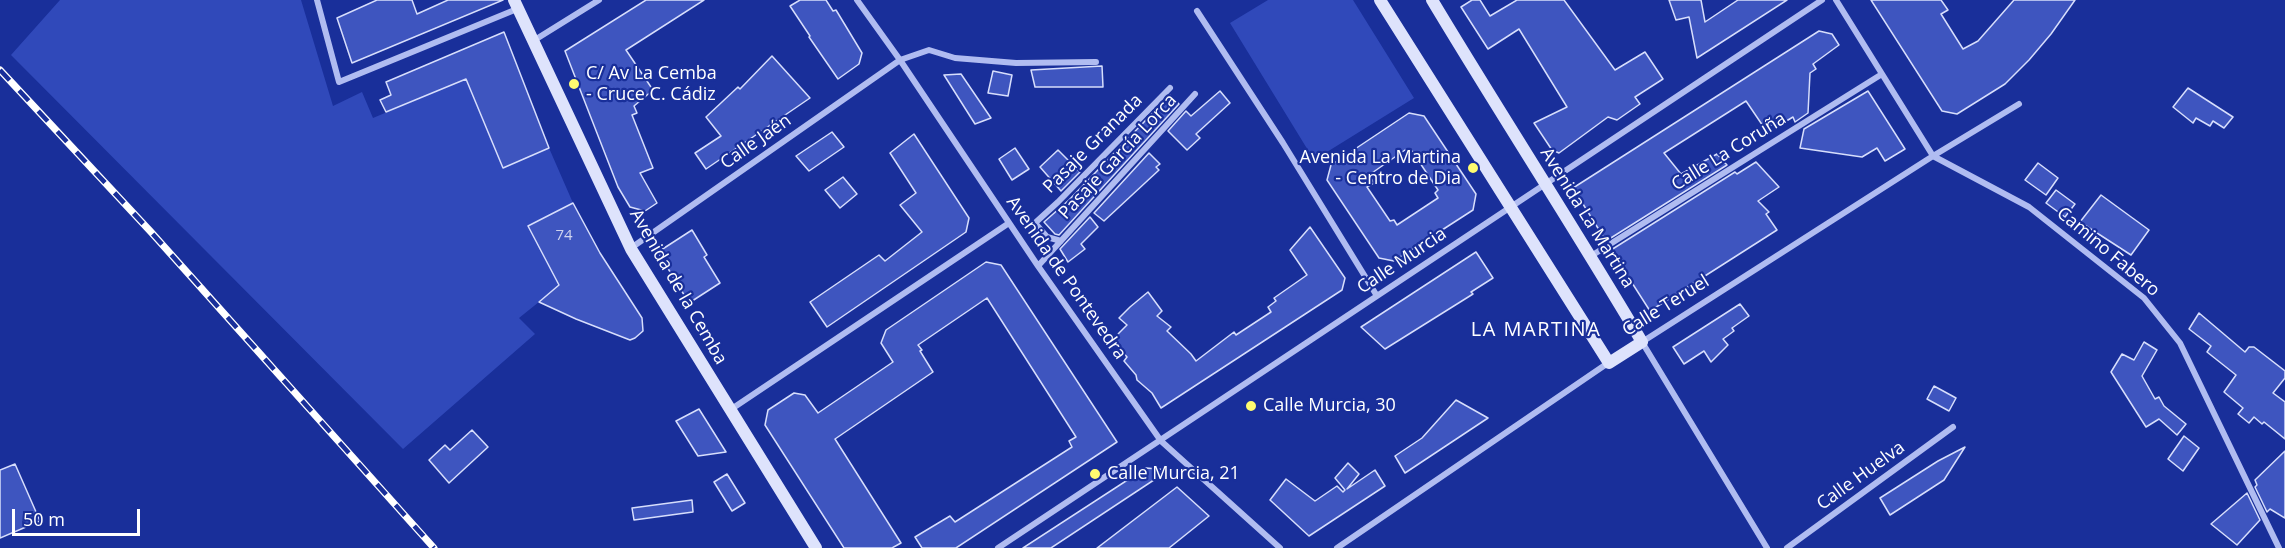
<!DOCTYPE html>
<html>
<head>
<meta charset="utf-8">
<style>
  body { margin:0 }
  #map { position:relative; width:2285px; height:548px; overflow:hidden; background:#192f9a; font-family:"Open Sans",sans-serif }
  canvas { display:block }
  .scale { position:absolute; left:12px; top:509px; width:128px; height:27px; box-sizing:border-box; border:3px solid #fff; border-top:0; padding-left:8px; font-size:18px; line-height:21px; white-space:nowrap; color:#fff; -webkit-text-stroke:4px #192f9a; paint-order:stroke }
</style>
</head>
<body>
<div id="map">
<canvas width="2285" height="548"></canvas>
<div class="scale">50 m</div>
</div>
<script>
const g = document.querySelector('canvas').getContext('2d');
g.lineJoin = 'round';
function fillPath(path, color) {
  g.fillStyle = color;
  g.fill(path, 'evenodd');
}
function stroke(path, color, width, dash) {
  g.strokeStyle = color;
  g.lineWidth = width;
  g.lineCap = dash ? 'butt' : 'round';
  g.setLineDash(dash || []);
  g.stroke(path);
}
function write(font, color, halo, rows, align = 'center') {
  g.font = font + ' "Open Sans",sans-serif';
  g.lineWidth = 4.5;
  g.setLineDash([]);
  g.textBaseline = 'middle';
  g.strokeStyle = halo;
  g.fillStyle = color;
  for (const [text, x, y, turn = 0] of rows) {
    g.save();
    g.translate(x, y);
    g.rotate((+turn || 0) * Math.PI / 180);
    g.textAlign = isNaN(turn) ? turn : align;
    if (halo) g.strokeText(text, 0, 0);
    g.fillText(text, 0, 0);
    g.restore();
  }
}
const green = new Path2D(`
  M60,0H301L333,106L362,92L373,118L466,79L503,168L549,148L573,203L528,226L556,277L565,281L519,318L535,334L403,449L11,55Z
  M1268,0H1353L1414,98L1314,160L1230,23Z`);
const building = new Path2D(`
  M377,0H412L417,14L448,0H503L352,63L337,18Z
  M646,0H704L626,50L653,90L634,106L637,113L632,115L653,168L640,173L657,203L645,211L630,207L618,187L565,51Z
  M800,0H826L833,11L836,10L862,53L859,64L838,79L809,37L810,36L790,6Z
  M1472,0H1480L1490,16L1517,0H1564L1615,70L1645,52L1663,79L1635,97L1640,104L1617,120L1608,117L1559,153L1552,150L1534,123L1567,107L1519,29L1488,49L1461,7Z
  M1669,0H1701L1705,22L1738,0H1787L1697,58L1689,17L1676,20Z
  M1871,0H1941L1948,10L1941,14L1963,49L1978,41L2014,0H2075L2051,34L2029,60L2005,84L1957,114L1942,111Z
  M1819,31L1832,34L1839,45L1813,64L1816,69L1810,73L1808,113L1795,122L1793,117L1778,126L1776,122L1765,129L1746,101L1694,134L1664,153L1681,174L1717,154L1727,165L1606,241L1573,188Z
  M504,32L549,148L503,168L466,79L386,112L380,100L391,95L386,82Z
  M772,56L810,98L706,169L695,153L721,136L706,117L738,87L740,89Z
  M1102,66L1103,87H1035L1031,70Z
  M993,71L1012,75L1008,96L988,93Z
  M961,74L991,118L975,124L944,75Z
  M2188,88L2233,117L2224,128L2213,121L2210,126L2196,118L2193,123L2173,107Z
  M1220,91L1230,103L1196,134L1200,138L1187,150L1168,131L1186,111L1191,116Z
  M1868,91L1905,149L1885,161L1877,148L1862,157L1800,148L1804,129Z
  M1170,95L1179,104L1059,235L1055,234L1044,222L1069,200Z
  M1409,113L1424,116L1476,194L1473,210L1394,261L1379,258L1327,180L1331,165ZM1405,150L1408,154L1412,151L1438,190L1435,193L1438,198L1397,225L1394,220L1390,221L1367,187L1374,183L1369,175Z
  M832,132L844,147L809,171L796,156Z
  M914,134L969,218L966,232L827,327L810,302L879,255L885,261L922,232L900,205L916,193L890,153Z
  M1015,148L1029,169L1012,180L999,159Z
  M1058,150L1080,172L1061,191L1040,167Z
  M1149,153L1160,164L1156,167L1159,170L1104,221L1094,213Z
  M1756,162L1779,187L1758,201L1769,212L1766,214L1777,230L1650,311L1611,250L1735,172L1737,174Z
  M2038,163L2058,178L2046,195L2025,180Z
  M843,177L857,194L840,208L825,190Z
  M2056,190L2075,204L2065,217L2046,203Z
  M2101,195L2149,230L2131,255L2080,222Z
  M573,203L600,253L642,318L643,331L635,338L630,340L576,319L539,302L559,285L528,226Z
  M1090,217L1098,227L1081,244L1085,249L1068,262L1060,249Z
  M1310,227L1345,278L1342,290L1161,408L1152,393L1137,380L1136,375L1124,361L1127,357L1112,340L1127,325L1119,318L1130,307L1148,292L1162,311L1157,316L1171,327L1167,331L1191,354L1196,361L1234,332L1236,335L1271,312L1268,307L1276,301L1274,298L1307,275L1290,250Z
  M692,230L707,255L704,257L720,283L689,303L658,252Z
  M1476,252L1493,278L1471,292L1473,294L1385,349L1361,327Z
  M986,262L1001,265L1117,442L956,548H922L915,537L950,516L955,522L1072,447L1069,441L1076,437L987,298L918,345L922,350L920,351L933,372L835,439L901,543L892,548H844L765,425L768,410L794,393L805,395L818,413L893,362L881,343L886,330Z
  M1740,304L1749,316L1732,328L1734,331L1723,339L1728,345L1711,362L1704,351L1684,364L1673,347Z
  M2199,313L2245,352L2249,347H2254L2285,371V378L2273,393L2285,402V439L2264,422L2262,424L2254,417L2249,423L2238,414L2243,408L2224,392L2236,375L2207,352L2211,346L2189,329Z
  M2144,342L2157,350L2142,376L2155,399L2159,397L2164,406L2186,424L2177,435L2159,419L2146,427L2111,372L2122,354L2134,360Z
  M1934,386L1956,398L1949,411L1927,399Z
  M1456,400L1488,418L1405,473L1395,456L1422,438Z
  M699,409L726,452L698,456L676,421Z
  M472,430L488,447L449,483L429,460L445,445L450,450Z
  M2184,436L2199,448L2183,471L2168,459Z
  M1965,447L1944,480L1890,515L1880,498L1938,461Z
  M2285,451V518L2270,509L2267,512L2255,487L2257,485L2255,480Z
  M1348,463L1359,474L1347,489L1375,470L1385,486L1309,536L1270,500L1286,479L1315,501L1337,486L1343,492L1345,490L1335,478Z
  M15,464L40,521L0,538V470Z
  M1146,468L1169,470L1051,548H1023Z
  M727,474L745,503L732,511L714,482Z
  M1177,487L1209,516L1169,548H1097Z
  M2247,493L2260,520L2237,545L2211,524Z
  M692,500L693,512L634,520L632,508Z`);
const street = new Path2D(`
  M317,0L339,82L517,9
  M857,0L900,60L1038,266L1161,441L1280,548
  M1836,0L1933,156L2029,207L2144,298L2180,343L2279,548
  M1197,11L1283,143L1377,296
  M533,41L599,0
  M1061,241L1047,237L1035,223L1058,202L1170,88
  M631,248L900,60L929,50L955,58L1016,63L1096,62
  M1591,256L1882,74
  M1038,266L1195,94
  M730,410L1009,223
  M998,548C1274,367 1546,181 1822,0
  M1337,548L1608,363
  M1767,548L1642,342L1933,156L2019,104
  M1787,548L1953,427`);
const secondary = new Path2D(`
  M514,0L631,249L816,548
  M1380,0L1609,363L1642,342C1574,227 1501,115 1432,0`);
const rail = new Path2D(`
  M0,70L151,232L434,548`);
const markers = [
  [574,84,6,"#fffc70"],
  [1473,168,6,"#fffc70"],
  [1251,406,6,"#fffc70"],
  [1095,474,6,"#fffc70"]
];
const numberNames = [
  ["74",564,236]
];
const poiNames = [
  ["C/ Av La Cemba",586,74],
  ["- Cruce C. Cádiz",586,95],
  ["Avenida La Martina",1461,158,"right"],
  ["- Centro de Dia",1461,179,"right"],
  ["Calle Murcia, 30",1263,406],
  ["Calle Murcia, 21",1107,474]
];
const streetNames = [
  ["Calle Jaén",756,142,-35],
  ["Pasaje Granada",1093,144,-45],
  ["Calle La Coruña",1729,152,-32],
  ["Pasaje García Lorca",1118,157,-47],
  ["Avenida La Martina",1587,218,58],
  ["Camino Fabero",2108,252,40],
  ["Calle Murcia",1402,261,-34],
  ["Avenida de Pontevedra",1066,278,55],
  ["Avenida de la Cemba",678,287,60],
  ["Calle Teruel",1666,306,-32],
  ["Calle Huelva",1861,476,-36]
];
const neighbourhoodNames = [
  ["LA MARTINA",1536,330]
];
fillPath(green, '#3049ba');
fillPath(building, '#3e55bf');
stroke(building, '#d7defc', 1.5);
stroke(street, '#b0bcf1', 6);
stroke(secondary, '#dee3fc', 12);
stroke(rail, '#fff', 7);
stroke(rail, '#192f9a', 4.5, [14]);
for (const [x, y, r, color] of markers) {
  const dot = new Path2D();
  dot.arc(x, y, r, 0, 2 * Math.PI);
  g.fillStyle = color;
  g.fill(dot);
  stroke(dot, '#192f9a', 2);
}
write('15px', '#cfd4ef', null, numberNames);
write('18px', '#fff', '#192f9a', poiNames, 'left');
write('18px', '#fff', '#192f9a', streetNames);
g.letterSpacing = '1.5px';
write('20px', '#fff', '#192f9a', neighbourhoodNames);
g.letterSpacing = '0px';
</script>
</body>
</html>
